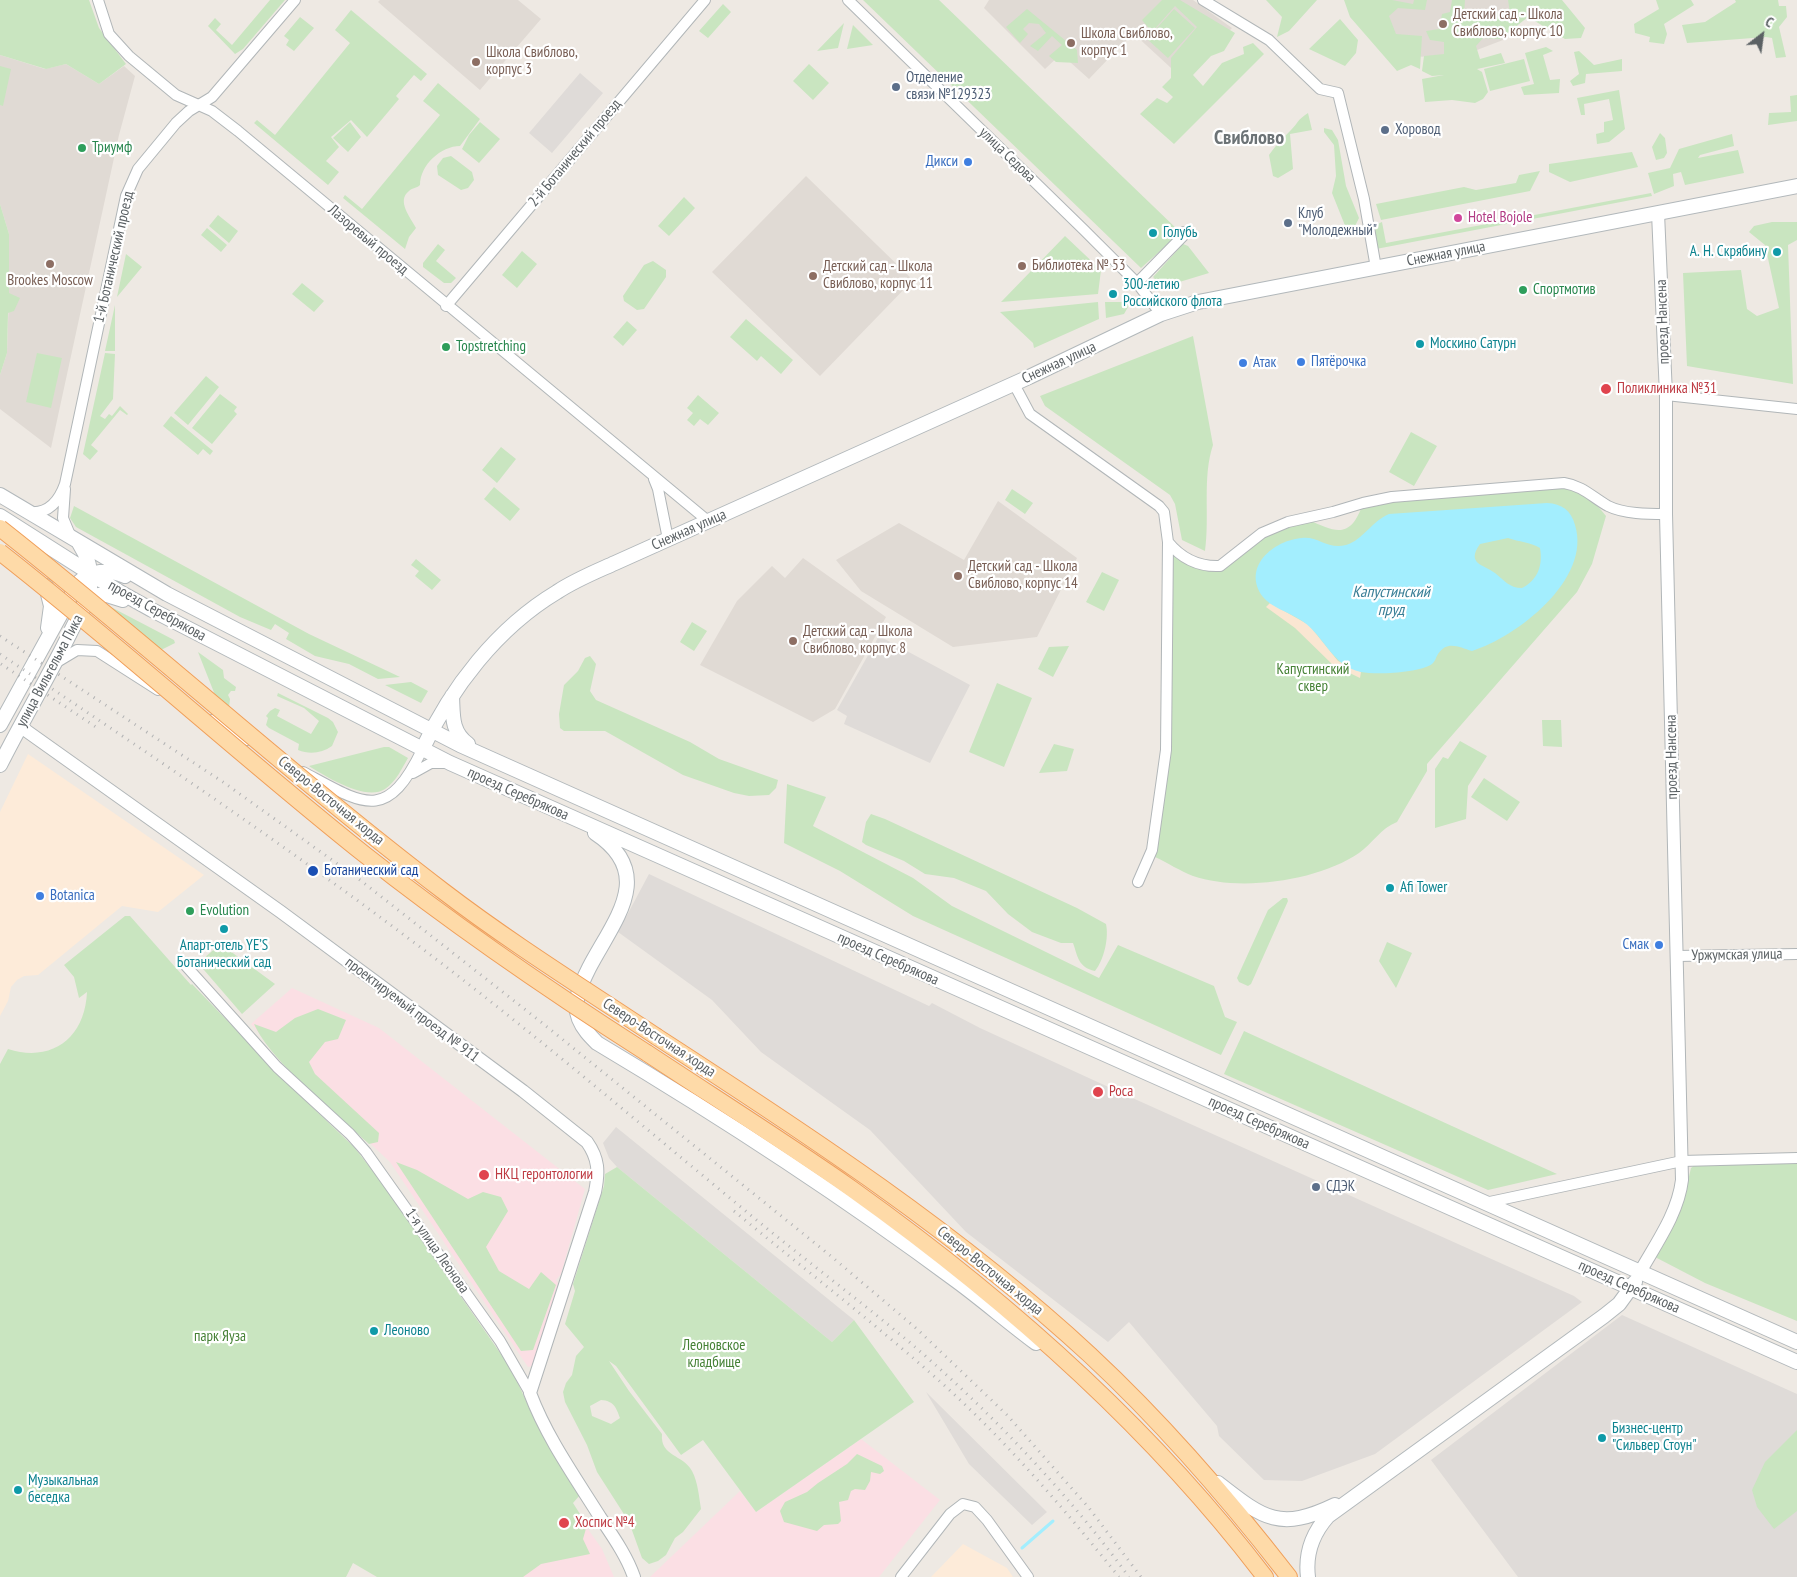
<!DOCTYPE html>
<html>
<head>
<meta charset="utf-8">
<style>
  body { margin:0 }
  #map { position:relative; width:1797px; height:1577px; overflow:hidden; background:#eee9e3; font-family:"PT Sans Narrow",sans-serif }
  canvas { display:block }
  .north { position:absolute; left:1737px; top:10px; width:50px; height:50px; -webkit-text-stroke:4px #fff; paint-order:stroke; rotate:30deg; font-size:14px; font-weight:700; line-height:20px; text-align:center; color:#5b6164 }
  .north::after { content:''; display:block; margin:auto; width:18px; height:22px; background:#5b6164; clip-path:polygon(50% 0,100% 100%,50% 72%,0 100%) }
</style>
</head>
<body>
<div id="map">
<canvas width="1797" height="1577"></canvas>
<div class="north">С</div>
</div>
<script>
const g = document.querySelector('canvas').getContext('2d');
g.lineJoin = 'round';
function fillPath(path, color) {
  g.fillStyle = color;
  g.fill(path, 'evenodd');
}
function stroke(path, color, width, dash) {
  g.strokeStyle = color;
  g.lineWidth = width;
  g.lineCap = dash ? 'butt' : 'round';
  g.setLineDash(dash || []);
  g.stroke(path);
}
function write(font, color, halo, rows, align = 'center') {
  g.font = font + ' "PT Sans Narrow",sans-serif';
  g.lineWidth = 4.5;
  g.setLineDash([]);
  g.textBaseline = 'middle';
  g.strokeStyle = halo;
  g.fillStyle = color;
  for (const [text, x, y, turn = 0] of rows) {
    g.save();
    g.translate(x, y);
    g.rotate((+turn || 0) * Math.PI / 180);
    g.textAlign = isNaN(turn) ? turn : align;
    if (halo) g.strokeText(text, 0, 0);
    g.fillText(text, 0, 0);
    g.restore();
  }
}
const commercial = new Path2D(`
  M28,754L204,875L158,912L122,906L38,975L24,976L17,980L11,987L8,1001L0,1016V812Z
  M963,1544L1007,1568L1013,1577H931Z`);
const industrial = new Path2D(`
  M580,73L603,93L552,153L529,133Z
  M879,636L970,685L930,763L844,724L847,716L837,710Z
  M649,874L929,1006L932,1003L980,1028L1128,1096L1574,1296L1582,1302L1375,1454L1302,1481L1264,1480L1219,1436L1217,1426L1129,1322L1108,1342L966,1232L870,1130L761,1052L712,1000L618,932Z
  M616,1127L854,1320L832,1342L617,1167L609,1158L603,1143Z
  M1622,1315L1797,1394V1577H1518L1431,1460Z
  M926,1392L1047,1512L1032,1525L969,1464Z`);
const education = new Path2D(`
  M380,0H518L541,19L480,90L378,2Z
  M989,0H1193L1232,28L1183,79L1133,33L1089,79L1061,54L1045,69L984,8Z
  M1360,0H1514L1511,29L1503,40L1464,55L1414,57Z
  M0,55L45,69L66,64L99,84L124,66L135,76L119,135L51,448L0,409V375L7,353L9,293V234L0,204Z
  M806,176L913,280L820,376L712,272Z
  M998,501L1077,558L1037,637L953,647L861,591L836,560L899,523L964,560Z
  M803,558L886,617L835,709L813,722L700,665L737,601L772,566L785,578Z`);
const medical = new Path2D(`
  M292,988L379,1028L585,1189L561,1274L556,1280L558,1283L535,1365L528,1367L390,1162L281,1060L251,1024Z
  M861,1439L940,1500L879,1577H650L740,1491L756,1512Z
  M566,1498L602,1549L614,1577H499Z`);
const green = new Path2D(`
  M0,0H89L99,28L126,64L99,84L66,64L46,69L0,55Z
  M270,0H285L243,49L235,54L208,26L215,18L221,24L216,30L232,45Z
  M863,0H939L1179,231L1178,235L1141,268Z
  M1162,0H1180L1235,33L1224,51L1211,56L1193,75L1203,86L1222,63L1244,54L1243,47L1253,43L1264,54L1174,144L1140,114L1157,98L1167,103L1173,97L1162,87L1171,78V58L1197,27L1175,6L1152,32L1142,20Z
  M1266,0H1317L1289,31L1277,37L1282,17Z
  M1344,0H1392L1413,4L1414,0H1427L1425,10L1398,8L1389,16L1396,34L1422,36L1420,69L1411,65L1397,71L1350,17Z
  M1452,0H1465L1464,15L1486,20L1489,13H1510L1508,0H1562L1585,28L1581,38L1565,39L1528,17L1500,39L1483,38L1476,46L1480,59L1501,53L1505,63L1477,69L1482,72L1488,92L1483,99L1475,103L1452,100L1425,102L1422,79L1444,75L1432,76L1422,71L1424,56L1444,54V42L1430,40L1426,31L1439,29L1442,14L1450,12Z
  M1656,0H1691L1694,5L1664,24L1667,34L1664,44L1649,42L1650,37L1635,33L1634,24L1659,9Z
  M1735,0H1778L1779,6H1786L1787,17L1779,27L1786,57L1776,58L1772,38L1766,37L1687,43L1682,25L1705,22L1736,2Z
  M723,4L731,12L708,38L699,31Z
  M1027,9L1077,50L1078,63L1056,62L1049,56L1062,45L1052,36L1038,51L1030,46L1046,33L1039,24L1029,23L1023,29L1028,34L1020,43L1006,27Z
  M1174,9L1195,28L1168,58L1147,39Z
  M351,10L427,74L421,81L414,75L396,96L399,99L367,137L351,120L331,137L339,147L326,161L339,172L328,185L254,123L257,120L275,135L350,43L335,30Z
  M300,17L314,28L294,51L286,45L289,40L284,36Z
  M1340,19L1358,40L1356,53L1345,66L1309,49Z
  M844,23L838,48L817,51Z
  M853,25L873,45L847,49Z
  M1546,47L1553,51L1543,55L1550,80L1560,79L1559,93L1524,95L1521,87L1534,84L1525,53Z
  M1579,51L1594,65L1622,59V71L1586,74L1585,83L1573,86L1570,81L1579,74L1574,52Z
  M1524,59L1530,81L1490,91L1484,69Z
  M809,64L829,83L813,100L793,81Z
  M0,66L11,69L3,106L0,105Z
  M438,83L480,119L460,146C441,146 420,165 420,185C416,189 413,187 409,191C396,201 411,218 416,228L409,237L405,249L343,198L345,195L362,209L440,115L423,101Z
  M1619,90L1625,129L1609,142L1597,144L1596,134L1604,132V122L1613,120L1609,99L1584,104L1585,115H1581L1577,98Z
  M1797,95V121L1768,125L1769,113L1791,112L1790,96Z
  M1308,113L1312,130L1290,134L1293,169L1278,178L1273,176L1269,155C1276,145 1283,138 1291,130C1298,123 1297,120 1308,113Z
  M350,122L361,137L348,152L333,138Z
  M480,122L500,139L479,163L462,149L469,135Z
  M1324,128L1332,130L1338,140L1346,186L1359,218L1354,228H1346L1332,193L1336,176L1334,145L1324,132Z
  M1660,133L1665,138L1667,153L1664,158L1656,160L1652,147Z
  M1732,134L1734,146L1700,155L1698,158L1738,150L1744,173L1685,185L1681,172L1673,174L1674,186L1654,194L1648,173L1670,168L1679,149Z
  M1632,152L1638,167L1570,182L1549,172V164Z
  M451,156L472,172L474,180L468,188L461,190L438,175L437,166L443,158Z
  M1540,171L1530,191L1381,220L1376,204L1464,187L1476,190L1516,183L1519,175Z
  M1651,193L1652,196L1376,249L1371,227L1382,222L1386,243Z
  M684,197L695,208L669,236L658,226Z
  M0,204L9,234V293L20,298L14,311L8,313L7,353L0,375Z
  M218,215L238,231L229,243L209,226Z
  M1772,222H1797V240L1788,245L1793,384L1687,366L1683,273L1741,270L1747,309L1757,316L1779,308L1765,245L1749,232L1754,226Z
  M207,228L227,245L221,252L201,235Z
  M1065,236L1101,270L1098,294L1001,302Z
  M438,244L445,250L436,261L456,278L451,283H444L423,267V263Z
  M1183,244L1188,246L1209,273L1163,287L1153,277Z
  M522,251L537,264L517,288L502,275Z
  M126,254L142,267L117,297Z
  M653,261L666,270V277L644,309L637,310L624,301L623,296L644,265Z
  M302,283L324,301L314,312L292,294Z
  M1098,302L1099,319L1034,348L1033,343L1000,312Z
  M1105,302H1131L1124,314L1106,318Z
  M115,305V351H105Z
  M746,319L793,360L781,374L761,356L757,361L730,337Z
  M627,321L637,330L623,346L613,337Z
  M1193,336L1213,445C1202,478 1210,516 1205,551L1182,540L1175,504L1170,495L1045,406L1040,396Z
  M37,353L62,358L51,408L26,402Z
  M105,353L115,354L113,399L100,416L105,419L109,414L112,416L120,406L128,414L127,415L120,410L91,445L98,451L90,460L83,454Z
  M206,376L219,387L188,425L174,413Z
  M220,394L237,407L234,411L237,414L212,444L192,428Z
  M698,395L719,413L708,425L700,419L694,426L687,420L693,413L687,408Z
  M171,416L213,451L210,455L203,449L198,455L163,426Z
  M1411,432L1437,446L1414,486L1389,472Z
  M501,447L516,459L497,483L482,470Z
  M1564,486C1583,490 1594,501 1606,516L1592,564L1577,592L1427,764V771L1397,822C1381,828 1372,844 1359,853C1318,881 1240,892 1193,876C1180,871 1168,863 1155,857L1170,751L1171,554L1212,569L1269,532L1309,520C1335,532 1350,539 1362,506L1380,501Z
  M494,487L520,509L510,521L484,499Z
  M1012,489L1033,503L1025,514L1005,500Z
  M74,506L309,634L400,677L378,679L349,664L315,656L286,639L289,633L275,624L271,630L240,617L76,527L70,518Z
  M416,559L441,580L432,590L415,576L419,571L411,565Z
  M1102,572L1119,580L1104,611L1086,602Z
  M109,606L174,640L175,643L155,653Z
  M692,622L707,631L694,651L680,642Z
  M1069,646L1053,677L1038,669L1049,647Z
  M198,652L223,670L224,678L236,687L235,691H231L228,695L230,699L229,707L217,700Z
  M590,656L596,664L590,691L596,700L690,742L719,759L778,780L776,788L769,795L749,796L734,793L683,775L605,731H564L560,728L559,714L564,685L578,671L585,658Z
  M411,682L428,691L421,703L385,685Z
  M997,683L1032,698L1004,767L969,752Z
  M278,693L328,718L333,722L338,732L332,746C322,753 310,755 298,750L299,744L269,728L266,725L268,718L266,716L270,711L275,708L280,710L277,716L311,734L319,721L304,708L277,696Z
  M1542,720H1561L1562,747L1543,746Z
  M1460,741L1487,756L1468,786L1466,819L1435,828V769L1443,757L1448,759Z
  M1054,744L1074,749L1067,771L1039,773Z
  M384,747H389L408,758C402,768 396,782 385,789C366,802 325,776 309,766Z
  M1484,778L1520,802L1507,821L1471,797Z
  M787,784L826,797L813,826L913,878L952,906L1099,978L1118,945L1214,986L1225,1017L1237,1022L1221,1055L913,916L840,871L784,843Z
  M871,814L885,819L1077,908L1106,924C1109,938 1104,960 1095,971C1078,967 1078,957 1073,943H1061L1032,932L1008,914L986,891L954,878L925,874L904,861L866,845L862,842L866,822Z
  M1283,898H1287L1288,901L1251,984L1248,986L1239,982L1237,978L1268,910Z
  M125,916H130L191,985L192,984L291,1087L354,1147L379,1179L512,1370L532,1414L580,1495L573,1503L587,1525L583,1539L590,1554L541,1564L523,1577H377L353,1563L346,1577H0V1064L8,1049C52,1063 85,1038 87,992L79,998L74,977L64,965Z
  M1387,942L1412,953L1396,988L1379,961Z
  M217,947L226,948L275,984L242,1014L198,963Z
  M318,1009L346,1020L338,1039L325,1042L309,1062L315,1074L379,1133L378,1142L369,1144C337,1114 271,1062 254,1024L276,1032L295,1018Z
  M1244,1031L1557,1174L1488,1190L1224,1074Z
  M396,1162L417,1170L468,1199L483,1192L501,1197L508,1211L486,1247L499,1271L529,1289L541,1272L556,1285L533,1350L521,1351Z
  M1797,1162V1321L1705,1283L1655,1257L1681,1210L1691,1168L1696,1164Z
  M617,1167L832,1342L854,1320L914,1402L756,1512L703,1440L681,1455L616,1366L609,1361L629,1391L662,1434C660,1457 683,1454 692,1471C698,1482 699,1497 701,1509L683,1532L675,1538L666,1555L658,1561L649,1564L642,1558L629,1522L597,1472L587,1445L565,1402L563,1392L566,1383L572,1375L576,1356L584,1347L565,1324L575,1291L573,1284L604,1186L605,1174ZM601,1400C614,1401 616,1407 620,1418L611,1424L592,1416L590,1406Z
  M1797,1430V1511L1774,1529L1757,1507L1752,1490L1765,1462Z
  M857,1454L882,1466L884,1471L880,1474L871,1472L870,1481L865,1490L855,1489L851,1491L848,1500L839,1502L841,1521L838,1524L824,1525L817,1531L784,1522L780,1511L785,1502L807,1492L818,1483L847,1464Z`);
const sand = new Path2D(`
  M1270,603L1309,625L1338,661L1361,672L1360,678L1333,665L1295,628L1266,607Z`);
const water = new Path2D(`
  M1547,503C1562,504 1571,510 1575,525C1592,579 1517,637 1472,651C1459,647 1447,640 1438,654C1436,657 1435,662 1432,664C1419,673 1376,675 1361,672C1331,666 1323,632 1299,619C1288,612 1271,607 1263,597C1241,567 1274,540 1302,538C1318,536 1328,550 1346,545C1363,540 1372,521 1389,514ZM1508,538C1519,542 1530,542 1540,548C1543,565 1538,580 1522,588C1509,588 1504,580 1495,573C1483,564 1466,564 1480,544Z`);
const stream = new Path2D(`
  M1022,1548L1053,1521`);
const minor = new Path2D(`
  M98,0L109,34L129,56L176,95L212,111L238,131L708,521
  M848,0L1084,230L1137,283L1161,314
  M1203,0L1269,40L1320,89L1338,93L1364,199L1376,268
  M1137,283L1183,236L1184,232
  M446,306L705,0
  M1014,384L1030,414L1159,506L1164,512L1168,542L1166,750L1152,850L1138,882
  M1666,395L1797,409
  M654,479L658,489L668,539
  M65,489L63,518L70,535
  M30,512C49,514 59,501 65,484L126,196L138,169L176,123L189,111L212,97L295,0
  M1168,542C1181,558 1199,567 1220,566L1262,533L1288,522L1333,512L1363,503L1392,497L1564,483C1583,486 1592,497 1608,506C1624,514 1648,514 1666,514
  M57,662L77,650L97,651L158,690
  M212,720L247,740
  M303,772C363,804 386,824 422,750
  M413,773L431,763H448
  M1677,956L1797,954
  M186,966L277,1067L350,1134L366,1152L500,1341L530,1393
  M1485,1203L1682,1161L1797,1158
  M901,1577L950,1514L963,1504L975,1507L987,1520L1028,1577`);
const tertiary = new Path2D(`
  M21,727L281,912L523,1091L587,1142C599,1159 599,1172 595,1192L530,1393C547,1438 575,1477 600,1517C612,1535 627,1556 634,1577
  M1640,1272C1657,1242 1678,1213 1682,1180L1666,514V395L1658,213`);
const secondary = new Path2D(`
  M0,495L167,594L460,745L1797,1342
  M0,516L118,591L152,610L450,763L1797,1362
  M46,586L51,606L48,628
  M85,607L98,595H107L123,600
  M452,696C453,715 451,732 468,744
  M0,725L78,583C91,570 108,569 125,576
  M422,750C451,688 497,628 557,592C575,580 595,572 615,563L1029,377L1161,314L1198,302L1797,186
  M0,765C23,719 50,675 72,629C79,615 87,601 90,587C93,572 87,555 79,543
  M595,833C657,874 614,920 589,968C581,984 572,1002 579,1019C583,1029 590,1036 597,1043C721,1117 842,1196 958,1282C985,1302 1009,1323 1036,1343
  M1218,1483C1263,1518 1279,1532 1335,1505
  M1308,1577C1305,1553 1312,1534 1328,1516L1604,1316L1619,1304L1635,1282`);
const primary = new Path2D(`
  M657,1037C807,1134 958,1233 1090,1355C1163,1423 1228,1498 1289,1577
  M647,1053C715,1098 785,1142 852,1189C1006,1299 1150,1426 1265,1577`);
const rail = new Path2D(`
  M0,636L223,782L360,880L541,1022L832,1257L917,1329L1007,1415L1089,1508L1141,1577
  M0,654C141,748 281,842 416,944C528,1028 634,1119 742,1208C796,1253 854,1296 908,1341C988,1409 1067,1492 1129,1577
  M1,664L99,729
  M734,1211C804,1269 877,1325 945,1386C1008,1443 1065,1510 1119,1577`);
const primaryBridge = new Path2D(`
  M0,528C150,646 291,775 443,891C511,943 585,989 657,1037
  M0,552C124,649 241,756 364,854C455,926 550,991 647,1053`);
const markers = [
  [1443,24,5,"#8d6e63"],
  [1071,43,5,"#8d6e63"],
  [476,62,5,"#8d6e63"],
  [896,87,5,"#5c6f8a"],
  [1385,130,5,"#5c6f8a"],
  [82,148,5,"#2e9e5b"],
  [968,162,5,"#3f7fe0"],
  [1458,218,5,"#d1479c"],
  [1288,223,5,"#5c6f8a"],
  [1153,233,5,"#0f9aa8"],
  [1777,252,5,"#0f9aa8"],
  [50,264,5,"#8d6e63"],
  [1022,266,5,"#8d6e63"],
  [813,276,5,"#8d6e63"],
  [1523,290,5,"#2e9e5b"],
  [1113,294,5,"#0f9aa8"],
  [1420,344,5,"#0f9aa8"],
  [446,347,5,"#2e9e5b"],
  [1301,362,5,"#3f7fe0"],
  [1243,363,5,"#3f7fe0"],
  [1606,389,6,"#e0444e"],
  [958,576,5,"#8d6e63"],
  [793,641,5,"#8d6e63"],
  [313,871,6,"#1a4fb4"],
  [1390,888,5,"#0f9aa8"],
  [40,896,5,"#3f7fe0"],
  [190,911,5,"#2e9e5b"],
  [224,929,5,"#0f9aa8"],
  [1659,945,5,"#3f7fe0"],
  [1098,1092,6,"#e0444e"],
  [484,1175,6,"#e0444e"],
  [1316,1187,5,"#5c6f8a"],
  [374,1331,5,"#0f9aa8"],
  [1602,1438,5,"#0f9aa8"],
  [18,1490,5,"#0f9aa8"],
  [564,1523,6,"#e0444e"]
];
const educationNames = [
  ["Детский сад - Школа",1453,15],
  ["Свиблово, корпус 10",1453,32],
  ["Школа Свиблово,",1081,34],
  ["корпус 1",1081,51],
  ["Школа Свиблово,",486,53],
  ["корпус 3",486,70],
  ["Библиотека № 53",1032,266],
  ["Детский сад - Школа",823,267],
  ["Свиблово, корпус 11",823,284],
  ["Brookes Moscow",50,281,"center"],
  ["Детский сад - Школа",968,567],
  ["Свиблово, корпус 14",968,584],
  ["Детский сад - Школа",803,632],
  ["Свиблово, корпус 8",803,649]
];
const serviceNames = [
  ["Отделение",906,78],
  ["связи №129323",906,95],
  ["Хоровод",1395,130],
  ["Клуб",1298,214],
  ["\"Молодежный\"",1298,231],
  ["СДЭК",1326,1187]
];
const leisureNames = [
  ["Триумф",92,148],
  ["Спортмотив",1533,290],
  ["Topstretching",456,347],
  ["Evolution",200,911]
];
const streetNames = [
  ["2-й Ботанический проезд",575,153,-50],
  ["улица Седова",1007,155,44],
  ["Лазоревый проезд",368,240,40],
  ["Снежная улица",1446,254,-11],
  ["1-й Ботанический проезд",114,257,-77],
  ["проезд Нансена",1663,322,-92],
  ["Снежная улица",1059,363,-25],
  ["Снежная улица",689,530,-24],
  ["проезд Серебрякова",157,611,29],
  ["улица Вильгельма Пика",50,671,-62],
  ["проезд Нансена",1672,757,-91],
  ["проезд Серебрякова",518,794,24],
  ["Северо-Восточная хорда",331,801,39],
  ["Уржумская улица",1737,955,-1],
  ["проезд Серебрякова",888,959,24],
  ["проектируемый проезд № 911",412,1010,37],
  ["Северо-Восточная хорда",659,1038,33],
  ["проезд Серебрякова",1259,1123,24],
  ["1-я улица Леонова",437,1251,55],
  ["Северо-Восточная хорда",990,1271,39],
  ["проезд Серебрякова",1629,1287,24]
];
const shopNames = [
  ["Дикси",958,162,"right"],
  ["Пятёрочка",1311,362],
  ["Атак",1253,363],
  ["Botanica",50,896],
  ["Смак",1649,945,"right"]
];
const hotelNames = [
  ["Hotel Bojole",1468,218]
];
const cultureNames = [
  ["Голубь",1163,233],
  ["А. Н. Скрябину",1767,252,"right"],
  ["300-летию",1123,285],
  ["Российского флота",1123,302],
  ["Москино Сатурн",1430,344],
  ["Afi Tower",1400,888],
  ["Апарт-отель YE’S",224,946,"center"],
  ["Ботанический сад",224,963,"center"],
  ["Леоново",384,1331],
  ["Бизнес-центр",1612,1429],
  ["\"Сильвер Стоун\"",1612,1446],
  ["Музыкальная",28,1481],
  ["беседка",28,1498]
];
const healthNames = [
  ["Поликлиника №31",1617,389],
  ["Роса",1109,1092],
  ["НКЦ геронтологии",495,1175],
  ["Хоспис №4",575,1523]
];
const parkNames = [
  ["Капустинский",1313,670],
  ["сквер",1313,687],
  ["парк Яуза",220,1337],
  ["Леоновское",714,1346],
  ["кладбище",714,1363]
];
const transitNames = [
  ["Ботанический сад",324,871]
];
const waterNames = [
  ["Капустинский",1391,592],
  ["пруд",1391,610]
];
const districtNames = [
  ["Свиблово",1249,138]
];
fillPath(commercial, '#fdebd9');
fillPath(industrial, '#dfdbd8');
fillPath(education, '#e0dad4');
fillPath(medical, '#fbdfe4');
fillPath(green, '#c9e5c0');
fillPath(sand, '#fae6d2');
fillPath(water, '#a3eefe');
stroke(stream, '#a3eefe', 3);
stroke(minor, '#b1b6b8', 12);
stroke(tertiary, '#b1b6b8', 14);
stroke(secondary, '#b2b8bb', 16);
stroke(primary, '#f09f5a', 18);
stroke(minor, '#fff', 10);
stroke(tertiary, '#fff', 12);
stroke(secondary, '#fff', 14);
stroke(primary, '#fedaa8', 16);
stroke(rail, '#b2b3b4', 3, [1, 6]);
stroke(primaryBridge, '#f09f5a', 18, []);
stroke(primaryBridge, '#fedaa8', 16);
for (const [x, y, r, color] of markers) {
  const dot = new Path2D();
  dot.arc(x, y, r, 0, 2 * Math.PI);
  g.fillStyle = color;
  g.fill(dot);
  stroke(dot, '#fff', 2);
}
write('15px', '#785e54', '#fff', educationNames, 'left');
write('15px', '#4e5e75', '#fff', serviceNames, 'left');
write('15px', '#27864d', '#fff', leisureNames, 'left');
write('15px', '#5b6164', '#fff', streetNames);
write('15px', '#366cbe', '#fff', shopNames, 'left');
write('15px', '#b23c85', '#fff', hotelNames, 'left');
write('15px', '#0d838f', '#fff', cultureNames, 'left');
write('15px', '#be3a42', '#fff', healthNames, 'left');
write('15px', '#458135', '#fff', parkNames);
write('15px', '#164399', '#fff', transitNames, 'left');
write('italic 16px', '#387e96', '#fff', waterNames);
write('bold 20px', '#6c7376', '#fff', districtNames);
</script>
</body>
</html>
